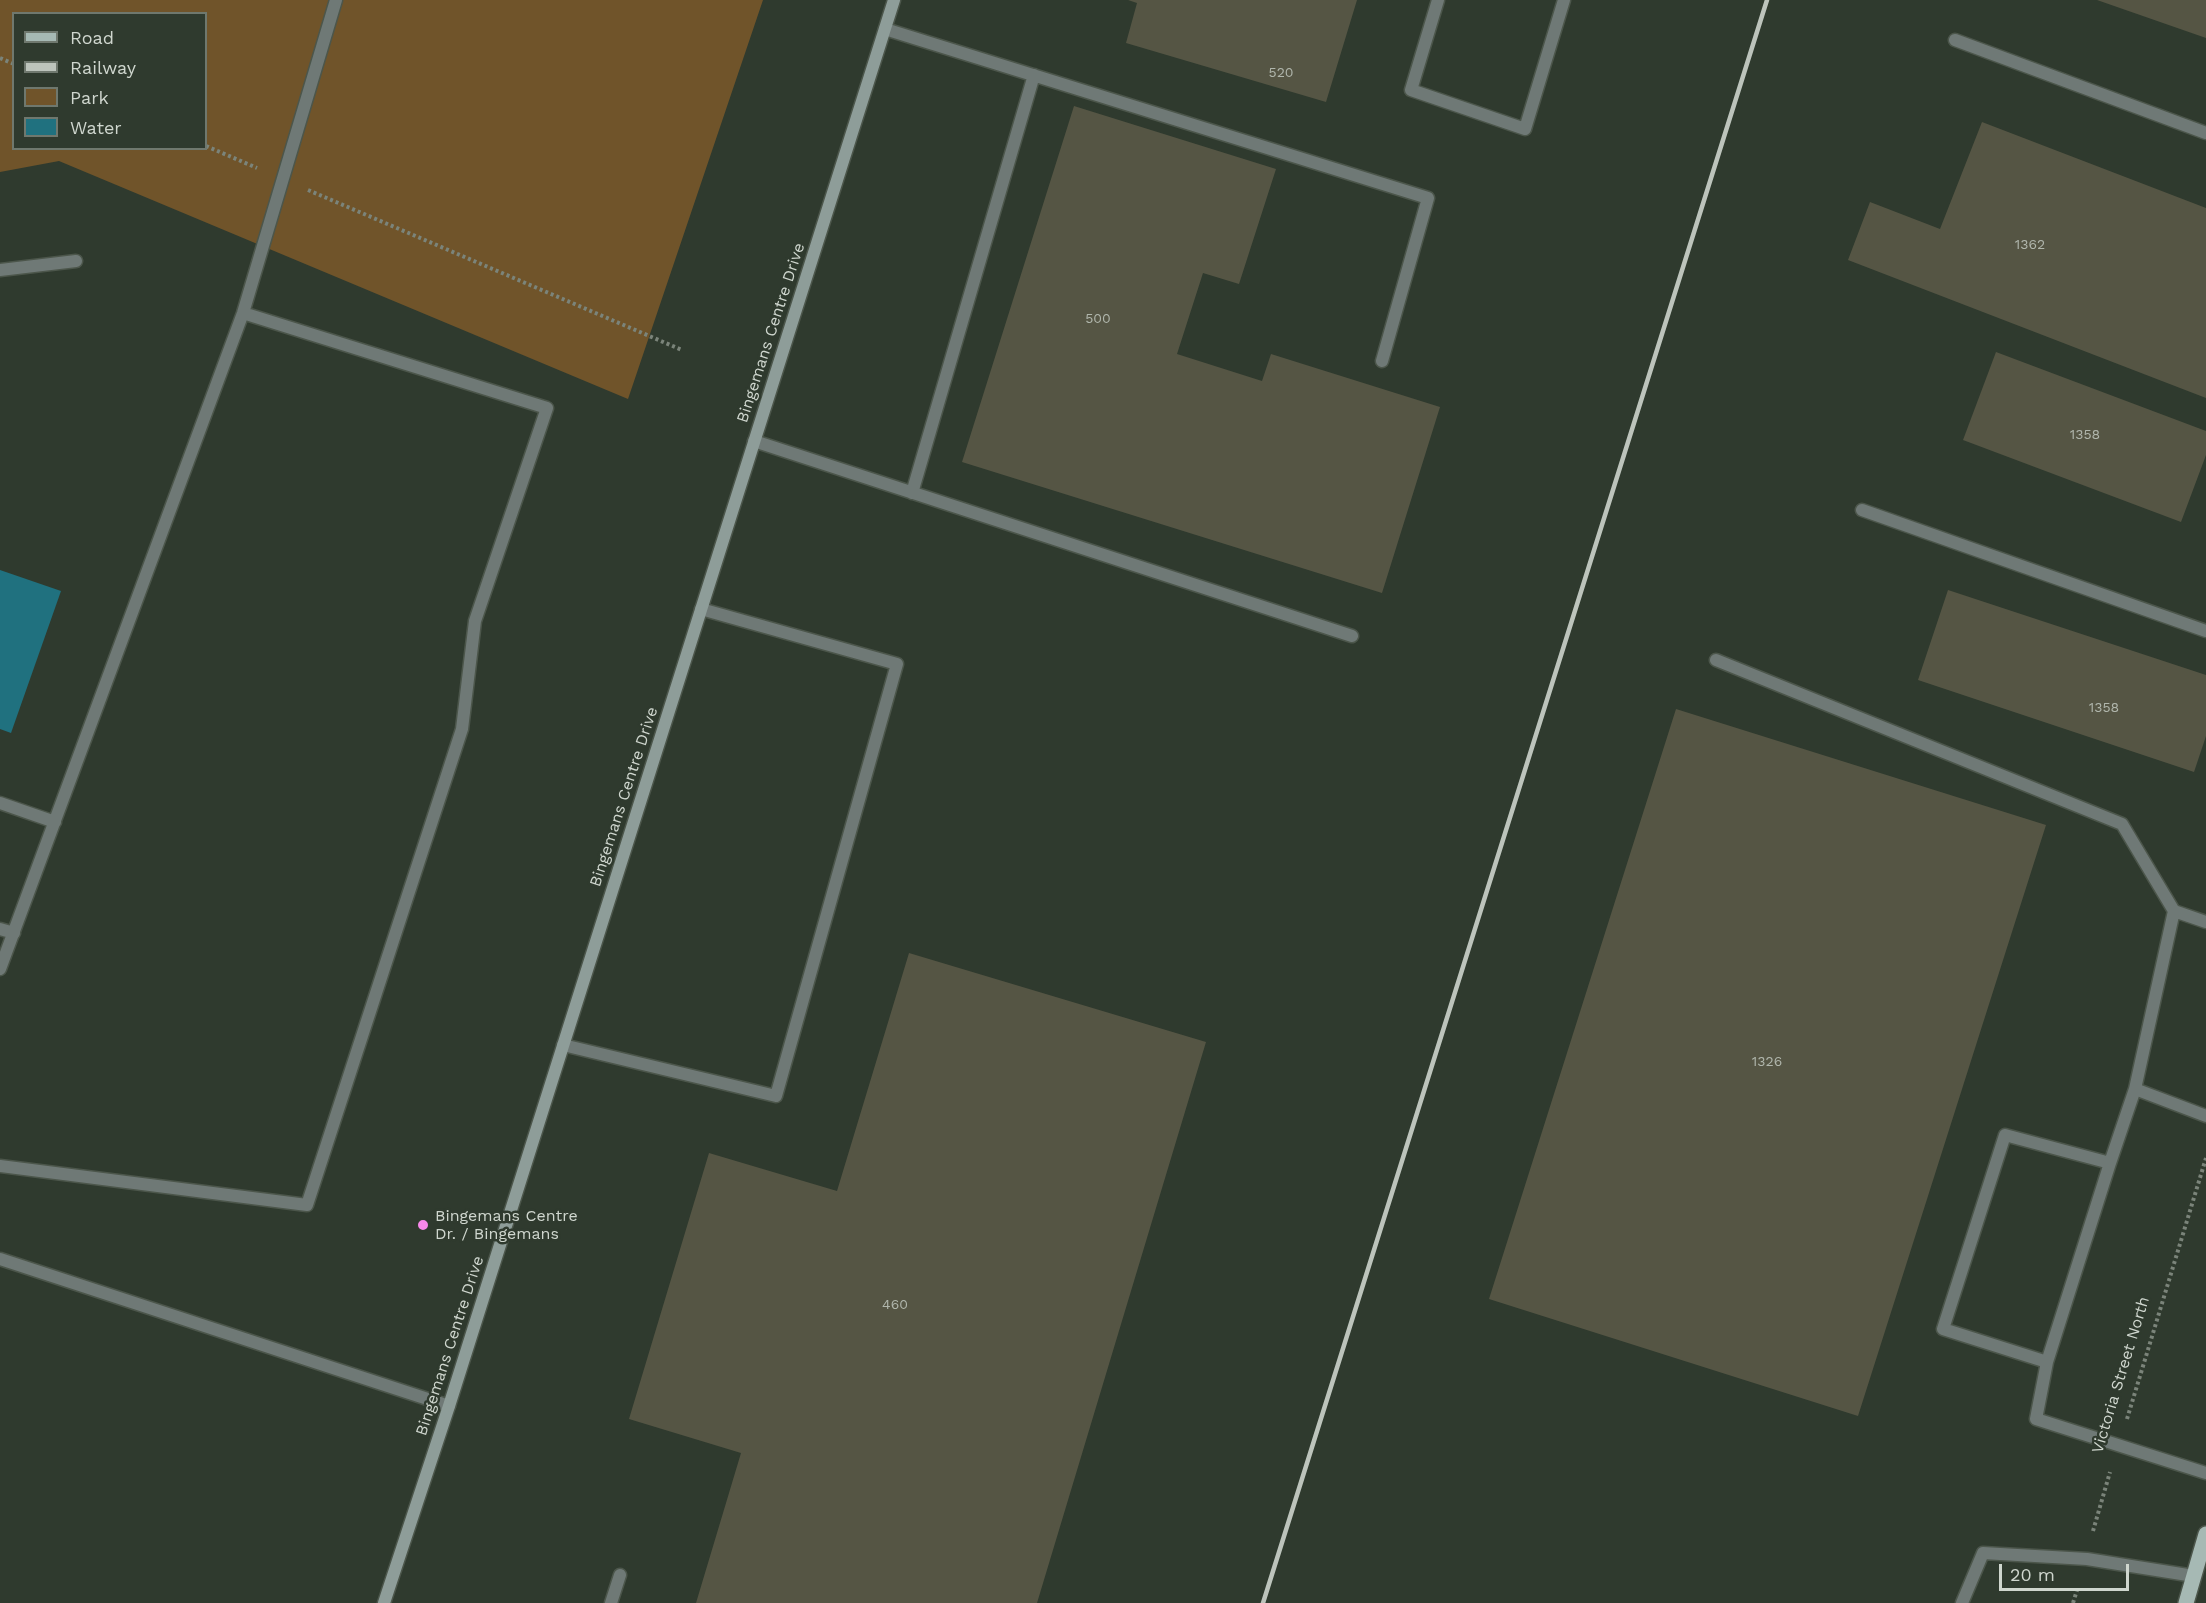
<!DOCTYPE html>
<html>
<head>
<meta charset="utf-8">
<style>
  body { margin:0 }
  #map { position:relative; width:2206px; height:1603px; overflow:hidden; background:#2f3a2e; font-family:"Work Sans",sans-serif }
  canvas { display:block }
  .legend { position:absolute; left:12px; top:12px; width:195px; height:138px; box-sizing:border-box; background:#2f3a2e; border:2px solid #6f786e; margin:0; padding:8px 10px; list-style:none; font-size:18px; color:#cfd6ce }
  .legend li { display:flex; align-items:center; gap:12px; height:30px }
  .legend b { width:30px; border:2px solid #6f786e }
  .scale { position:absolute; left:1999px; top:1564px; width:130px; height:27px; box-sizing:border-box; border:3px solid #cfd6ce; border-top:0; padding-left:8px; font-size:18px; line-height:21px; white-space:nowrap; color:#cfd6ce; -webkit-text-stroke:4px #2f3a2e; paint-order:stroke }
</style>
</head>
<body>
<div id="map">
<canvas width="2206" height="1603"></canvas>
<ul class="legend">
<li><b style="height:8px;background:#a6b9b4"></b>Road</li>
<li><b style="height:8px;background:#bdc4bc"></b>Railway</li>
<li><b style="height:16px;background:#70542a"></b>Park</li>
<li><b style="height:16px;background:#20717f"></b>Water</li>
</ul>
<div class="scale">20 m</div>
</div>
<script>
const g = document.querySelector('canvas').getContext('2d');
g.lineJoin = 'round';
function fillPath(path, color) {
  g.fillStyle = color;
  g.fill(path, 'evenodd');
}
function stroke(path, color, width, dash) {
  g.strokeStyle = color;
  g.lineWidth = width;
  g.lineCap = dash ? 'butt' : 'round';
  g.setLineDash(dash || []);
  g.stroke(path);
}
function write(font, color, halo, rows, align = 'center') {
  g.font = font + ' "Work Sans",sans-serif';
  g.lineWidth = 5;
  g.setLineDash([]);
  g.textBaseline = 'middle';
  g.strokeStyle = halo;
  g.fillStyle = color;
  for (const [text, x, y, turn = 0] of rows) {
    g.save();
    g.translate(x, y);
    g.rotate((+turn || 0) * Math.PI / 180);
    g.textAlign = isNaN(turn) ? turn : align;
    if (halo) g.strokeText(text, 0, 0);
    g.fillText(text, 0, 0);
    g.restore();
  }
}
const green = new Path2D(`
  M0,0H763L628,399L59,161L0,172ZM14,14H206V148H14Z`);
const water = new Path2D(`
  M0,570L61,591L11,733L0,729Z`);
const building = new Path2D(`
  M1128,0H1357L1326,102L1126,43L1137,3Z
  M2097,0H2206V38Z
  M1074,106L1276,169L1239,284L1203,273L1177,354L1262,381L1271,354L1440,407L1382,593L962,462Z
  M1982,122L2206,208V398L1848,260L1870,202L1940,229Z
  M1996,352L2206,431V455L2181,522L1963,440Z
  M1948,590L2206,675V736L2194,772L1918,680Z
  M1676,709L2046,825L1858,1416L1489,1299Z
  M909,953L1206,1042L1037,1603H696L741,1453L629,1419L709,1153L837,1191Z`);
const path = new Path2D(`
  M0,58L14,64
  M206,146L257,168
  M308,190L682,350
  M2127,1419L2206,1158
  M2093,1531L2110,1472
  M2073,1603L2078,1587`);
const service = new Path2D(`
  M1438,0L1411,90L1525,129L1564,0
  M885,29L1428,198L1382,361
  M1955,40L2206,133
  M0,270L76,261
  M754,441L1352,636
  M912,493L1034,75
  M1862,510L2206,631
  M1716,660L2122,824L2174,911L2206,922
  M0,803L55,822
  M2174,911L2135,1089L2110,1163L2005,1135L1943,1329L2047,1362L2036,1419L2206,1473
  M0,929L14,933
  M0,969L243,313L336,0
  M563,1045L776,1096L897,664L701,609
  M2135,1089L2206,1116
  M0,1166L307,1205L462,729L475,621L547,408L243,313
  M0,1259L449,1406
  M2047,1362L2110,1163
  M611,1603L620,1575
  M1962,1603L1983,1553L2087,1559L2194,1576`);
const secondary = new Path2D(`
  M384,1603L449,1406L894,0`);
const primary = new Path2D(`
  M2186,1603L2206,1534`);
const rail = new Path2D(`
  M1263,1603L1767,0`);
const markers = [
  [423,1225,6,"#f888ea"]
];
const numberNames = [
  ["520",1281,73],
  ["1362",2030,245],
  ["500",1098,319],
  ["1358",2085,435],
  ["1358",2104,708],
  ["1326",1767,1062],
  ["460",895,1305]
];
const streetNames = [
  ["Bingemans Centre Drive",771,333,-72],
  ["Bingemans Centre Drive",624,797,-72],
  ["Bingemans Centre Drive",450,1346,-72],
  ["Victoria Street North",2121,1375,-73]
];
const poiNames = [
  ["Bingemans Centre",435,1216],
  ["Dr. / Bingemans",435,1234]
];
fillPath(green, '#70542a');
fillPath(water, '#20717f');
fillPath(building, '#554');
stroke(service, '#4c564b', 15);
stroke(secondary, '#4c564b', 15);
stroke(primary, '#4c564b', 18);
stroke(path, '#7b847a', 4, [3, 3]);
stroke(service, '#6f7976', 12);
stroke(secondary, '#8e9d99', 12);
stroke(primary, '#a6b9b4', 15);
stroke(rail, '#bdc4bc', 4.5);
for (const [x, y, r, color] of markers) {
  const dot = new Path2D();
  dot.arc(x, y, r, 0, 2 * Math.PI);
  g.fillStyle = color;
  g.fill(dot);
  stroke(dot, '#2f3a2e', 2);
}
write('14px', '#b0b6ac', null, numberNames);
write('16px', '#cfd6ce', '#2f3a2e', streetNames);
write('16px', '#cfd6ce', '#2f3a2e', poiNames, 'left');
</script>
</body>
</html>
